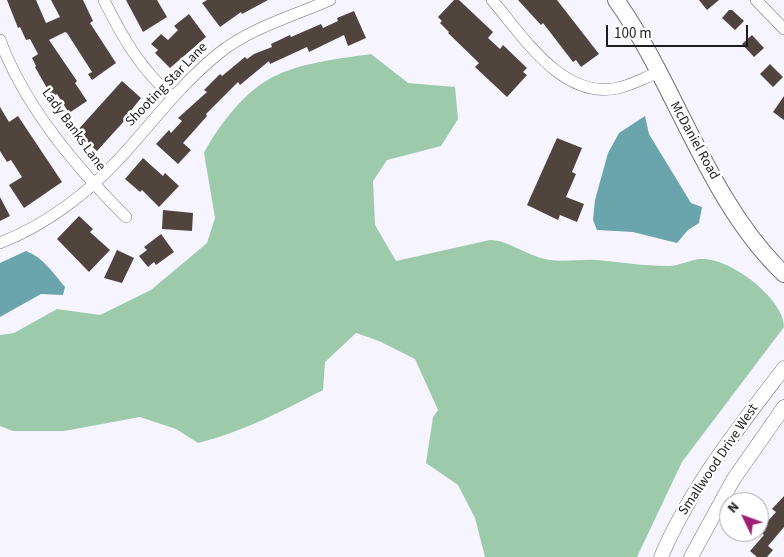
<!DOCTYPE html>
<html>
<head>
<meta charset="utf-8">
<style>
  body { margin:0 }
  #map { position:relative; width:784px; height:557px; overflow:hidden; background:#f6f4ff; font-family:"Source Sans 3",sans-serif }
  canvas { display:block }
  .north { position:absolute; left:719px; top:492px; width:50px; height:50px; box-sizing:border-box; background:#fff; border:1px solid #a4a4a5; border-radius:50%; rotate:312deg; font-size:14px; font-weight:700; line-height:20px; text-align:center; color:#1c1b1f }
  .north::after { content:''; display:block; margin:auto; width:18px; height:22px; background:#9e1f74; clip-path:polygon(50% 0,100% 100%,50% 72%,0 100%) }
  .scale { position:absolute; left:606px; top:25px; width:142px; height:22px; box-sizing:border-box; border:2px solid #1c1b1f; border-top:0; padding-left:6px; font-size:15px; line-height:18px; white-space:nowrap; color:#1c1b1f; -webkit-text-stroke:4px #fff; paint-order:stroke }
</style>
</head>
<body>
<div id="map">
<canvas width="784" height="557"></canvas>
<div class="north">N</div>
<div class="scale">100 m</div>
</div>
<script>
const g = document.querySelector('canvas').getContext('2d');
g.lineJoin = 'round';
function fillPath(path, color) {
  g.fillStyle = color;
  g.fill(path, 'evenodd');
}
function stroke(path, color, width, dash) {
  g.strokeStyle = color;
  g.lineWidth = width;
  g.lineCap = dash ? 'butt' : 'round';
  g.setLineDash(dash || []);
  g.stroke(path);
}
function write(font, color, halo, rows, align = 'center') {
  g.font = font + ' "Source Sans 3",sans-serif';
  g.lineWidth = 5;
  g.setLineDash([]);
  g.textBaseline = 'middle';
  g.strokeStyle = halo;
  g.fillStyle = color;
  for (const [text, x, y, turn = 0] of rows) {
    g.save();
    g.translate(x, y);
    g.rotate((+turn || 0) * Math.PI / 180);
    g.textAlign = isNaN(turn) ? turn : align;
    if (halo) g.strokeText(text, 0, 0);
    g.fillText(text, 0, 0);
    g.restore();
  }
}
const forest = new Path2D(`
  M371,54L408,83L455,87L458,119L441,146L387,160L373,181L375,225L396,261L490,240C509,240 528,257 550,260C565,262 581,259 596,260C620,262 644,266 668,266C680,266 691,259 702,259C730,258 784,298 784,327L682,462L637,557H485L475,518L458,485L426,463L433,417L438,410L415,359L379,341L356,333L325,362L323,390C283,411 242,432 198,443L176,429L140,417L64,431H13L0,426V335L14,333L57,309L100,315L151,290L207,243L215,218L204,153C217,128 241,96 266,81C294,63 338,59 371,54Z`);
const water = new Path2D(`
  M645,116L649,134L691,203L702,207L699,223L688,230L677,243L633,232L597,230L593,220L595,200L608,153L619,133Z
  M26,251C44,258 53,273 65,287L63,295L41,294L0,317V263Z`);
const building = new Path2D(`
  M7,0H36L46,23L60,17L51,0H83L93,21L90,23L116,63L92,80L88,74L92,72L67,33L65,32L49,40L77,81L75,83L87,101L69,113L57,94L52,97L35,67L36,66L32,58L38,54L30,39L26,40L20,27L18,28Z
  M126,0H157L167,17L143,32Z
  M207,0H268L242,14L241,12L220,27L202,3Z
  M454,0H459L493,32L488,38L500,49L503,45L527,68L523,72L527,75L507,97L475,67L479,63L448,33L449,32L440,23L442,21L438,17Z
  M518,0H557L599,54L581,67L576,60L573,62L543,23L541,25Z
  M699,0H719L707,10Z
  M729,10H732L744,21L735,30L722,18Z
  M354,11L366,38L348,46L344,35L309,52L307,47L270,64L269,61L240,85L238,82L206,114L207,116L183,143L191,150L178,164L156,144L169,130L171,133L182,121L178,118L207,92L204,90L220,74L222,76L245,57L247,59L254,54L272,47L271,44L290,35L291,37L321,24L323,28L338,21L337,18Z
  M189,14L206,37L170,68L155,53L158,50L151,44L161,34L168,40L178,30L174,26Z
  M752,35L764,48L754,57L742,44Z
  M770,64L783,77L773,87L760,74Z
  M122,81L141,98L125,118L126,119L97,151L76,132Z
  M784,96V120L773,112Z
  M0,107L9,122L18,116L62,182L24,208L9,185L22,177L11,160L7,162L0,151Z
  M557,138L582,148L572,172L576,174L566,197L584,204L577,222L560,215L558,220L527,205Z
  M143,158L163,176L165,173L179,186L159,207L142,190L140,192L125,179Z
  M0,197L10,216L0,221Z
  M163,210L193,213L192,231L162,229Z
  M79,216L93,229L90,232L110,250L89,272L57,239Z
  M161,234L174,252L156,265L154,262L148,267L139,256L147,250L144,247Z
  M117,250L134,258L122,283L104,278Z
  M784,496V527L768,546L773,550L767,557H757L750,551L764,535L759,531L776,512L772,509Z`);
const minor = new Path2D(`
  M104,0C122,37 141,70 173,97
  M492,0C523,36 562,100 618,88C631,85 644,78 657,73
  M756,0L784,29
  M0,40C25,107 76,167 126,217
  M0,243C45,225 87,194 120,158C152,123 181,84 218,54C250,28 293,16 330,0`);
const tertiary = new Path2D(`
  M661,557C690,488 739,427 784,368
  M691,557L733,480L784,407`);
const secondary = new Path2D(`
  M616,0C676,84 708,202 784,274`);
const streetNames = [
  ["Shooting Star Lane",167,85,-46],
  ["Lady Banks Lane",73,130,54],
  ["McDaniel Road",694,141,61],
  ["Smallwood Drive West",719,460,-56]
];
fillPath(forest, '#9ecaac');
fillPath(water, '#6aa4ad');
fillPath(building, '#50453e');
stroke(minor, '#726f7b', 12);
stroke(tertiary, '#726f7b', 15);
stroke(secondary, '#726f7b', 18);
stroke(minor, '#fff', 11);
stroke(tertiary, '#fff', 14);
stroke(secondary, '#fff', 16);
write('14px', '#1c1b1f', '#fff', streetNames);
</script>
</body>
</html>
